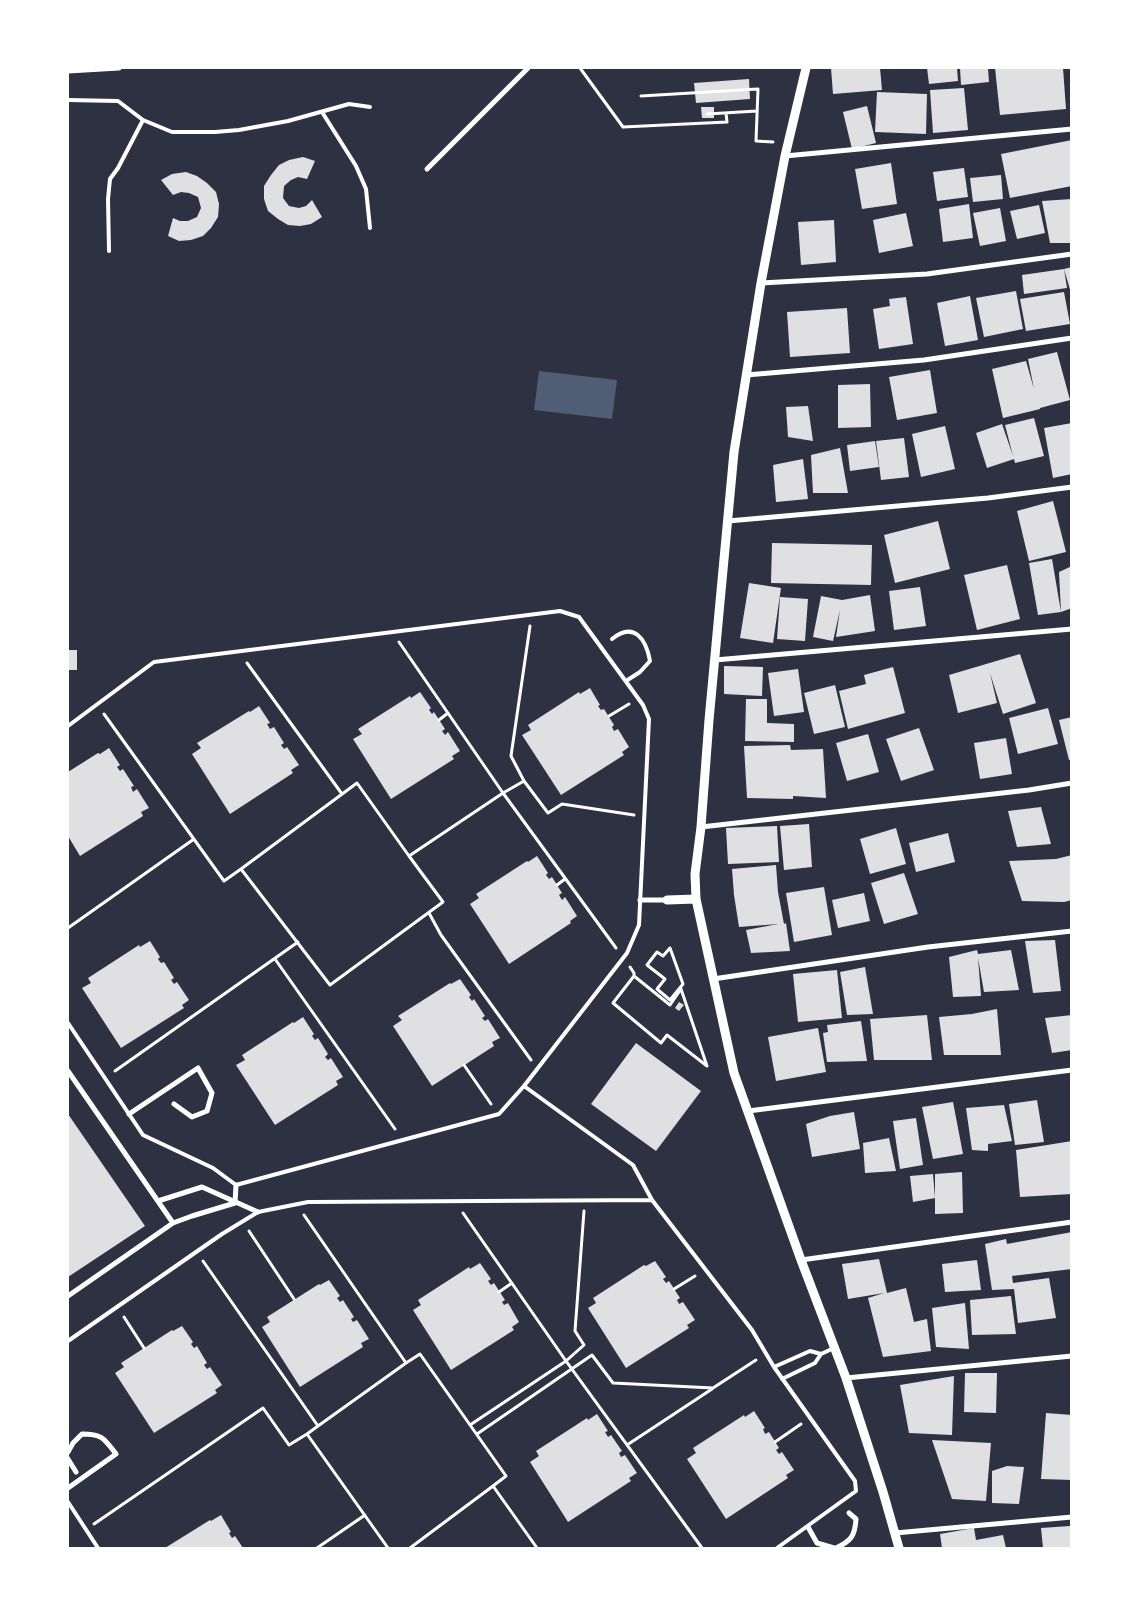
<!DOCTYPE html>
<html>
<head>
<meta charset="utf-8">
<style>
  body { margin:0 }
  #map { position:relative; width:1139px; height:1616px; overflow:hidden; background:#2d3142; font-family:"Roboto Serif",serif }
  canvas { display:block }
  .frame { position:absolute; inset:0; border:69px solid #fff; pointer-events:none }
</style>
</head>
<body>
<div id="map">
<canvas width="1139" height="1616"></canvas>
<div class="frame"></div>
</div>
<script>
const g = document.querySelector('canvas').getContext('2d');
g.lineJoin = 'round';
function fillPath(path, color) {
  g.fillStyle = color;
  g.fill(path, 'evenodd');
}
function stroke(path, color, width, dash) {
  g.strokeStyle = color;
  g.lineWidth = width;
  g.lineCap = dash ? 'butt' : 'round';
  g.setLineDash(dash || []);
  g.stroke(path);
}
const water = new Path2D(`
  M539,371L617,380L612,419L534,410Z`);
const building = new Path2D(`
  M831,68H880L882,90L833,94Z
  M927,68H957L958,81L929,84Z
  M960,68H988L989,82L961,85Z
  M995,68H1063L1066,109L1000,115Z
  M749,79L750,99L696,103L694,83Z
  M964,88L968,130L933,133L930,90Z
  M877,92L927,94L926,134L875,132Z
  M867,106L876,143L852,149L843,112Z
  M701,107H714V118H702Z
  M1072,140V186L1010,198L1001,154Z
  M303,157L315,161L307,179L298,177L291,180L284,186L283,198L289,206L299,208L306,206L312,200L322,217L311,224L300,226L288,225L278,219L268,211L264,199V186L271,175L279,165L289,160Z
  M891,163L897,204L862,209L855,169Z
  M964,168L968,197L937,201L933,172Z
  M186,172L197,176L207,183L216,192L219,204L218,217L211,228L203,236L191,240L179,241L168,236L173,218L180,221H188L197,217L201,208L198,197L189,193L181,192L173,195L161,180L172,174Z
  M1001,175L1003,199L973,202L970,178Z
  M1072,199V243H1050L1042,201Z
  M969,204L973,238L943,242L939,209Z
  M1039,205L1045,233L1017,239L1010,211Z
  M1000,208L1006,241L980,246L973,213Z
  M906,213L913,246L879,253L873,220Z
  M834,220L836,262L801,265L798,222Z
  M1072,267V293H1071L1064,269Z
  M1064,269L1067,288L1024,294L1022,275Z
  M1016,291L1023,329L984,337L976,298Z
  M1064,292L1070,324L1026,331L1020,299Z
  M970,296L978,340L945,346L937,303Z
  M906,297L913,344L879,349L873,309L890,306L889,299Z
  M847,308L850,353L790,357L787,312Z
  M1057,352L1070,400L1040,408V409L1003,418L992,369L1026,361L1034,389L1028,359Z
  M930,370L937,413L897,420L889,377Z
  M870,384L871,427L838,428V385Z
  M808,406L813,441L788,437L786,407Z
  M1034,418L1044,456L1015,463L1014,459L987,468L976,433L1002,424L1013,456L1005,425Z
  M1072,423V474L1053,478L1044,428Z
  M945,426L955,469L921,477L912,434Z
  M904,438L909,477L881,480L876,441Z
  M875,441L879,467L850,471L847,445Z
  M840,448L848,493H813L811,455Z
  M803,459L808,499L776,502L773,465Z
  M1053,501L1066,552L1029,561L1017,511Z
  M938,521L950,569L895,583L884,535Z
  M772,543L872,545L871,585L771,583Z
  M1052,559L1061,612L1059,572L1072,566V608L1061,612L1038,615L1029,563Z
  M1007,565L1020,619L977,630L964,575Z
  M749,583L781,588L773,643L740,638Z
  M920,587L926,626L894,630L889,591Z
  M870,595L875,631L836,637L840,610L833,641L813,637L821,596L842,600Z
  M780,597L808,599L805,641L777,639Z
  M68,650H77V670H68Z
  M1020,654L1036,703L1003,714L990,673L997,703L958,713L949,675Z
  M724,666L763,667L762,696L724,694Z
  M893,667L905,713L848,729L839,691L866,684L864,675Z
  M798,669L804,712L774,716L768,673Z
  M835,685L845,727L814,734L804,693Z
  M590,688L600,705L598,706L601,710L604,709L614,725L612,727L614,731L618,729L629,747L622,752L624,755L561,795L522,735L531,730L528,725L579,692L580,694Z
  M420,692L431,708L429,710L432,714L434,712L445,729L442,731L445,735L448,732L460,751L452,756L454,759L391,799L353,739L362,734L358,729L410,696L411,698Z
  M746,699H767V723L794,724V742L745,741Z
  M259,706L270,723L267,724L270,729L274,727L284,743L281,745L284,749L287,747L299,765L291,770L293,773L230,814L192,754L201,748L197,743L249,711L250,712Z
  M1048,708L1058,744L1018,754L1009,718Z
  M1072,717V759L1069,760L1059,720Z
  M919,728L934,770L901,781L886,739Z
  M868,734L879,772L847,781L836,743Z
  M1006,738L1012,774L980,779L974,743Z
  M790,745L791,750L823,749L826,798L793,796V799L747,798L744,746Z
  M109,748L120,765L117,767L120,771L123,769L134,786L131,787L133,792L137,789L149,808L141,812L143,816L80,856L68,836V772L98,753L100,754Z
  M1041,807L1051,844L1017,847L1008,811Z
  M809,824L812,867L784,870L780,826Z
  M777,826L779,862L728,864L726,828Z
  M896,828L906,864L870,874L860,839Z
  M948,833L955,862L916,872L909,843Z
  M1072,855V900L1064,902L1022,901L1009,861L1056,859Z
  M537,856L548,873L546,875L549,879L552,877L562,893L559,895L562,900L565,897L577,916L570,921L571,923L509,964L470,904L479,898L476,894L527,861L528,862Z
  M776,865L778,892L784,924L786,923L790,951L751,953L746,930L778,924L739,927L734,895L732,869Z
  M904,873L918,914L884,924L871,883Z
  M824,887L832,935L794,942L786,893Z
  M864,893L870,921L838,928L832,900Z
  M1055,940L1061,991L1033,993L1025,941Z
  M150,941L160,957L158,959L161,963L164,962L174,978L171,980L174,984L177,982L189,1000L182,1005L184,1008L121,1048L82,988L91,983L88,978L139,945L140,947Z
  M977,950L978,954L1011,950L1019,990L984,992L978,958L981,996L953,997L949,957Z
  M865,967L873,1014L847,1015L840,972Z
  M837,970L842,1018L798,1022L793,974Z
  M460,979L471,995L469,997L472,1001L474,999L485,1016L482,1018L485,1021L488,1019L500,1038L492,1042L494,1046L432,1086L393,1026L402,1020L398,1016L450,983L451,984Z
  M679,1002L684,1005L679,1011L675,1008Z
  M997,1009L1001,1055H944L939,1017L972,1014Z
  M927,1015L932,1060H874L870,1019Z
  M1072,1015V1050L1052,1053L1045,1018Z
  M303,1017L314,1034L312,1036L315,1040L318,1038L328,1054L325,1057L328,1060L331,1058L343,1077L336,1081L338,1085L275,1125L236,1065L245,1060L242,1055L293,1022L294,1023Z
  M861,1021L867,1061L827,1062L823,1033L828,1032L827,1025Z
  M818,1028L826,1072L776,1081L768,1037Z
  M636,1043L701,1091L656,1151L591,1104Z
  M1037,1100L1044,1142L1015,1145L1009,1104Z
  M953,1102L963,1154L933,1159L922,1107Z
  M1004,1105L1012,1141L988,1144V1151L972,1150L966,1108Z
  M854,1112L860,1149L812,1157L806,1124L830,1116Z
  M68,1114L145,1226L68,1277Z
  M916,1118L923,1165L900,1169L893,1121Z
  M889,1138L896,1171L865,1173L863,1143Z
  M1072,1141V1194L1020,1197L1016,1150Z
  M962,1172L963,1213L935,1214V1198L913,1202L910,1176L933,1174L935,1198V1174Z
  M1072,1232V1269L1012,1276L1013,1283L1049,1278L1056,1318L1018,1323L1014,1289L992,1290L985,1244L1006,1239L1007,1244Z
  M879,1259L887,1293L906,1288L914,1322L927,1319L931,1351L883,1357L868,1298L884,1293L848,1299L842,1264Z
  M977,1260L981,1290L945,1292L942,1264Z
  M655,1261L666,1277L663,1279L666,1283L669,1281L680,1298L677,1300L679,1304L683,1302L695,1320L687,1325L689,1328L626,1368L588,1308L596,1303L593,1298L644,1265L646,1266Z
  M480,1263L491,1279L488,1281L491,1285L494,1283L505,1300L502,1302L504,1305L508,1303L519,1322L512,1327L514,1330L451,1370L413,1310L421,1305L418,1300L469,1267L470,1269Z
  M329,1280L340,1296L337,1298L340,1302L343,1300L354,1317L351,1319L353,1322L357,1320L369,1339L361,1343L363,1347L300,1387L262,1327L270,1322L267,1317L319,1284L320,1285Z
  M1011,1296L1016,1334L972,1335L970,1300Z
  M965,1303L969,1349L936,1347L932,1308Z
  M182,1326L193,1342L191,1344L194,1348L197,1346L207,1363L204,1365L207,1369L210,1367L222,1385L215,1390L217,1393L154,1433L115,1373L124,1367L121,1363L172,1330L173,1331Z
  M965,1373H997L996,1413L964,1412Z
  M954,1376L952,1435L909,1433L900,1385Z
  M754,1411L765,1428L763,1429L765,1434L769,1432L779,1448L776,1450L779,1454L782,1452L794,1470L786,1475L788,1478L726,1519L687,1459L696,1453L693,1448L744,1415L745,1417Z
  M1046,1413L1072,1415V1480L1041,1479Z
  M597,1414L608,1431L605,1432L608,1437L611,1435L622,1451L619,1453L621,1457L625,1455L637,1473L629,1478L631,1481L568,1522L530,1462L539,1456L536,1451L587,1418L588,1420Z
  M932,1440L991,1443L986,1501L952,1499Z
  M1007,1466L1024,1467L1019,1504L992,1503V1471Z
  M221,1515L231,1532L229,1533L232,1538L235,1536L243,1548H165L210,1520L211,1521Z
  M1070,1526L1072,1548H1043L1041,1528Z
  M974,1528L976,1540L1003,1535L1006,1548H942L940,1534Z`);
const path = new Path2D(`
  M580,68L623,127L727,122L726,113
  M641,96L758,89L756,141L773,142
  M707,114L757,111
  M399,642L503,793L409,856L357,783L241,869L330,985L443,902L409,856
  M247,663L342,794
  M104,714L224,881L241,869
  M609,716L629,704
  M439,720L448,713
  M524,781L511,756L530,626
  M557,885L565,879
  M429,913L441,935L531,1060
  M68,928L194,839
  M616,948L503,793L524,781L548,813L562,804L634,815
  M670,948L683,984L670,1000L657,989L665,979L647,965L657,952L663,956Z
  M275,959L395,1129
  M630,967L634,973V976
  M634,976L670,1005L681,989L707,1066L667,1035L661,1043L613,1003Z
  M464,1065L491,1104
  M115,1071L298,942
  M463,1213L566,1361L702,1548
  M304,1215L406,1363L420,1354L506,1476L493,1486L537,1548
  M249,1231L294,1299
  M203,1261L318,1426L307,1434L388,1548
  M674,1289L695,1276
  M499,1292L512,1283
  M124,1317L144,1348
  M470,1425L566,1361L584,1345L575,1331L584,1211
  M318,1426L406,1363
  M477,1434L592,1355L613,1383L713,1388L756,1360
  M775,1442L801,1424
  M627,1445L712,1389
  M94,1524L263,1408L289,1445L307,1434
  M317,1548L365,1515
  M410,1548L493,1486`);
const service = new Path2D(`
  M68,100L118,101L143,120L172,132H215L239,130L288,121L349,104L370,107
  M322,112L356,166L366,189L370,228
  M109,251L108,199L110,179L118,168L143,120
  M612,639C634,621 646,639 650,661L640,672L626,681
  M68,726L154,662L560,611L579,617L643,705L649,719L639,925L627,953L524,1086L499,1114L236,1185L213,1168L143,1135L68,1023
  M524,1086L633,1165L652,1200
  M68,1341L222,1234L258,1212L308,1202L652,1200L752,1330L774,1367L855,1481L856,1491L777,1548
  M774,1367L810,1351L821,1354L834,1348
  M782,1379L815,1363L821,1354
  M68,1502L98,1548`);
const minor = new Path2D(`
  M68,71L119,68
  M785,156L1072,129
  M427,169L528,68
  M761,283L927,274L1072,254
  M746,375L924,360L1072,338
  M728,521L988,498L1072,487
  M715,660L1072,629
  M701,827L1029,790L1072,783
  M640,900H667
  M713,979L928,947L1072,931
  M68,1071L173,1223L68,1296
  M748,1111L1072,1070
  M129,1114L198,1068L212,1093L207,1111L192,1117L174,1104
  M158,1201L202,1187L258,1212
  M235,1203L236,1185
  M173,1223L192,1216L235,1203
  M801,1260L1072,1222
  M846,1378L1072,1356
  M68,1452L73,1443L82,1434C102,1434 104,1438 116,1454L68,1488
  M68,1459L76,1472
  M808,1527L817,1543L834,1548
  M895,1533L1072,1517
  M836,1548C851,1541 855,1536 856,1519L849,1513`);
const tertiary = new Path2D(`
  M806,68L785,156L761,283L734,452L709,720L701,827L695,874L696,899L734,1073L801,1260L846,1378L883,1492L899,1548
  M667,900L696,899`);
fillPath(water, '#4f5d75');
fillPath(building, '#e0e0e3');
stroke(path, '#fff', 3);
stroke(service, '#fff', 4);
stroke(minor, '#fff', 5);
stroke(tertiary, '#fff', 9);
</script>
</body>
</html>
